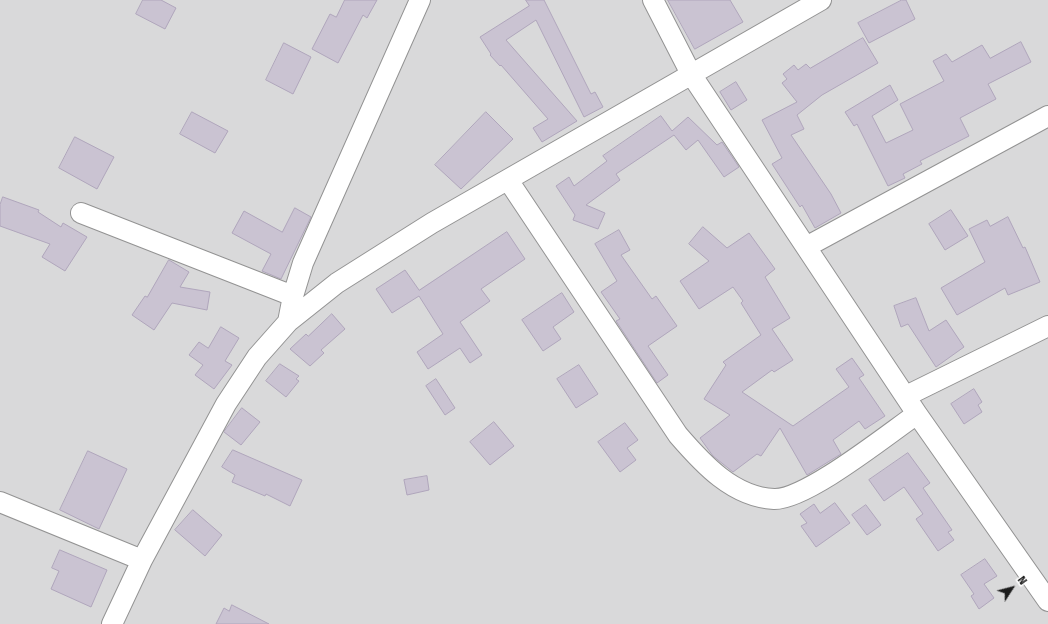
<!DOCTYPE html>
<html>
<head>
<meta charset="utf-8">
<style>
  body { margin:0 }
  #map { position:relative; width:1048px; height:624px; overflow:hidden; background:#e9e2ec; font-family:"Fira Sans",sans-serif }
  canvas { display:block }
  .north { position:absolute; left:992px; top:568px; width:40px; height:40px; -webkit-text-stroke:3px #fff; paint-order:stroke; rotate:54deg; font-size:11px; font-weight:700; line-height:16px; text-align:center; color:#1c1c1c }
  .north::after { content:''; display:block; margin:auto; width:14px; height:18px; background:#1c1c1c; clip-path:polygon(50% 0,100% 100%,50% 72%,0 100%) }
</style>
</head>
<body>
<div id="map">
<canvas width="1048" height="624"></canvas>
<div class="north">N</div>
</div>
<script>
const g = document.querySelector('canvas').getContext('2d');
g.lineJoin = 'round';
function fillPath(path, color) {
  g.fillStyle = color;
  g.fill(path, 'evenodd');
}
function stroke(path, color, width, dash) {
  g.strokeStyle = color;
  g.lineWidth = width;
  g.lineCap = dash ? 'butt' : 'round';
  g.setLineDash(dash || []);
  g.stroke(path);
}
const residential = new Path2D(`
  M0,0H1048V624H0Z`);
const building = new Path2D(`
  M143,0H161L176,8L165,29L136,14Z
  M345,0H377L367,18L363,15L338,63L312,49L330,14L336,17Z
  M526,0H544L591,94L595,92L603,107L584,117L536,20L506,40L577,121L542,142L533,128L548,119L501,65L500,66L490,55L491,54L480,37L529,6Z
  M668,0H730L743,22L695,49Z
  M902,0H906L915,19L869,43L858,23Z
  M863,38L878,63L822,95L797,115L804,129L791,135L831,194L841,213L815,228L802,205L800,207L772,164L782,158L762,120L797,102L782,83L787,79L783,74L794,65L798,70L806,64L810,68Z
  M1021,42L1031,62L988,84L996,99L960,118L969,136L920,161L922,164L903,174L905,178L888,186L857,124L854,126L845,112L890,85L898,100L872,116L886,143L913,130L900,104L944,81L933,61L946,54L952,62L982,45L990,58Z
  M284,43L311,57L293,94L266,80Z
  M736,82L747,100L731,110L720,92Z
  M192,112L228,131L215,153L180,134Z
  M486,112L513,139L461,189L435,165Z
  M661,116L672,131L688,117L717,145L722,142L739,167L724,177L698,140L686,150L674,135L616,174L620,180L586,205L605,213L598,229L573,220L575,215L556,186L569,177L574,186L607,161L603,156Z
  M75,137L114,157L97,189L59,168Z
  M3,197L39,210L38,212L61,227L63,223L87,237L65,271L42,257L50,244L0,226V205Z
  M295,208L311,217L281,279L262,271L271,254L232,233L244,211L282,232Z
  M951,210L968,236L945,250L929,224Z
  M1008,217L1023,248L1025,247L1040,282L1008,295L1005,288L957,315L941,288L985,262L969,229L987,220L990,226Z
  M703,227L727,248L749,233L775,269L765,277L790,318L772,329L793,360L774,372L772,370L742,392L793,426L849,387L836,369L852,358L864,375L859,378L885,416L865,429L859,421L833,440L841,454L807,475L780,428L761,456L757,454L733,472L713,456L700,438L730,415L704,399L726,365L723,362L761,335L741,303L743,301L733,287L699,309L680,281L709,261L689,244Z
  M619,230L630,250L621,255L652,299L656,296L677,326L648,346L668,375L657,383L616,321L620,319L601,292L617,281L595,244Z
  M507,232L525,259L481,289L490,301L460,322L482,355L470,363L460,348L428,369L417,352L443,334L419,296L392,313L376,289L405,270L419,290Z
  M169,260L189,272L180,287L210,292L207,310L172,303L154,330L132,315L145,296L147,297Z
  M562,293L574,312L553,327L561,339L543,351L522,320Z
  M916,298L929,331L946,320L964,347L936,367L908,324L901,327L894,306Z
  M332,314L345,329L321,350L324,353L310,366L290,349L306,334L308,336Z
  M221,327L239,338L225,361L232,365L214,389L195,375L203,365L189,355L199,342L208,348Z
  M280,364L299,376L296,379L299,381L286,397L266,381Z
  M579,365L598,394L576,408L557,379Z
  M436,379L455,408L445,415L426,386Z
  M974,389L982,402L978,405L982,412L964,424L951,404Z
  M242,408L260,422L241,445L224,432Z
  M494,422L514,446L490,465L470,442Z
  M625,423L638,440L627,448L636,460L620,472L598,442Z
  M233,450L302,480L290,506L266,494L265,496L232,482L235,475L222,467Z
  M88,451L127,469L99,529L60,510Z
  M908,453L930,483L923,488L952,530L948,532L954,540L938,551L916,519L923,514L904,487L884,501L869,480Z
  M427,476L429,490L407,495L404,480Z
  M835,503L850,523L816,547L801,526L807,523L800,514L814,504L820,513Z
  M866,505L881,525L867,535L852,515Z
  M193,510L222,535L205,556L175,530Z
  M60,550L107,570L91,607L51,589L59,571L52,568Z
  M985,559L997,576L984,584L994,598L979,609L971,596L974,594L961,575Z
  M232,605L269,624H216L224,608L229,611Z`);
const minor = new Path2D(`
  M653,0L691,74L917,414L1048,601
  M508,180L678,435C703,464 733,497 774,499C806,500 888,434 917,414
  M81,213L293,296
  M806,247L1048,116
  M288,322L293,296L303,263L420,0
  M906,396L1048,326
  M0,502L142,560
  M112,624L142,560L226,404L257,357L288,322L337,283L432,223L821,0`);
fillPath(residential, '#d9d9da');
fillPath(building, '#cac3d2');
stroke(building, '#b0a6bc', 1);
stroke(minor, '#939393', 22);
stroke(minor, '#fff', 20);
</script>
</body>
</html>
